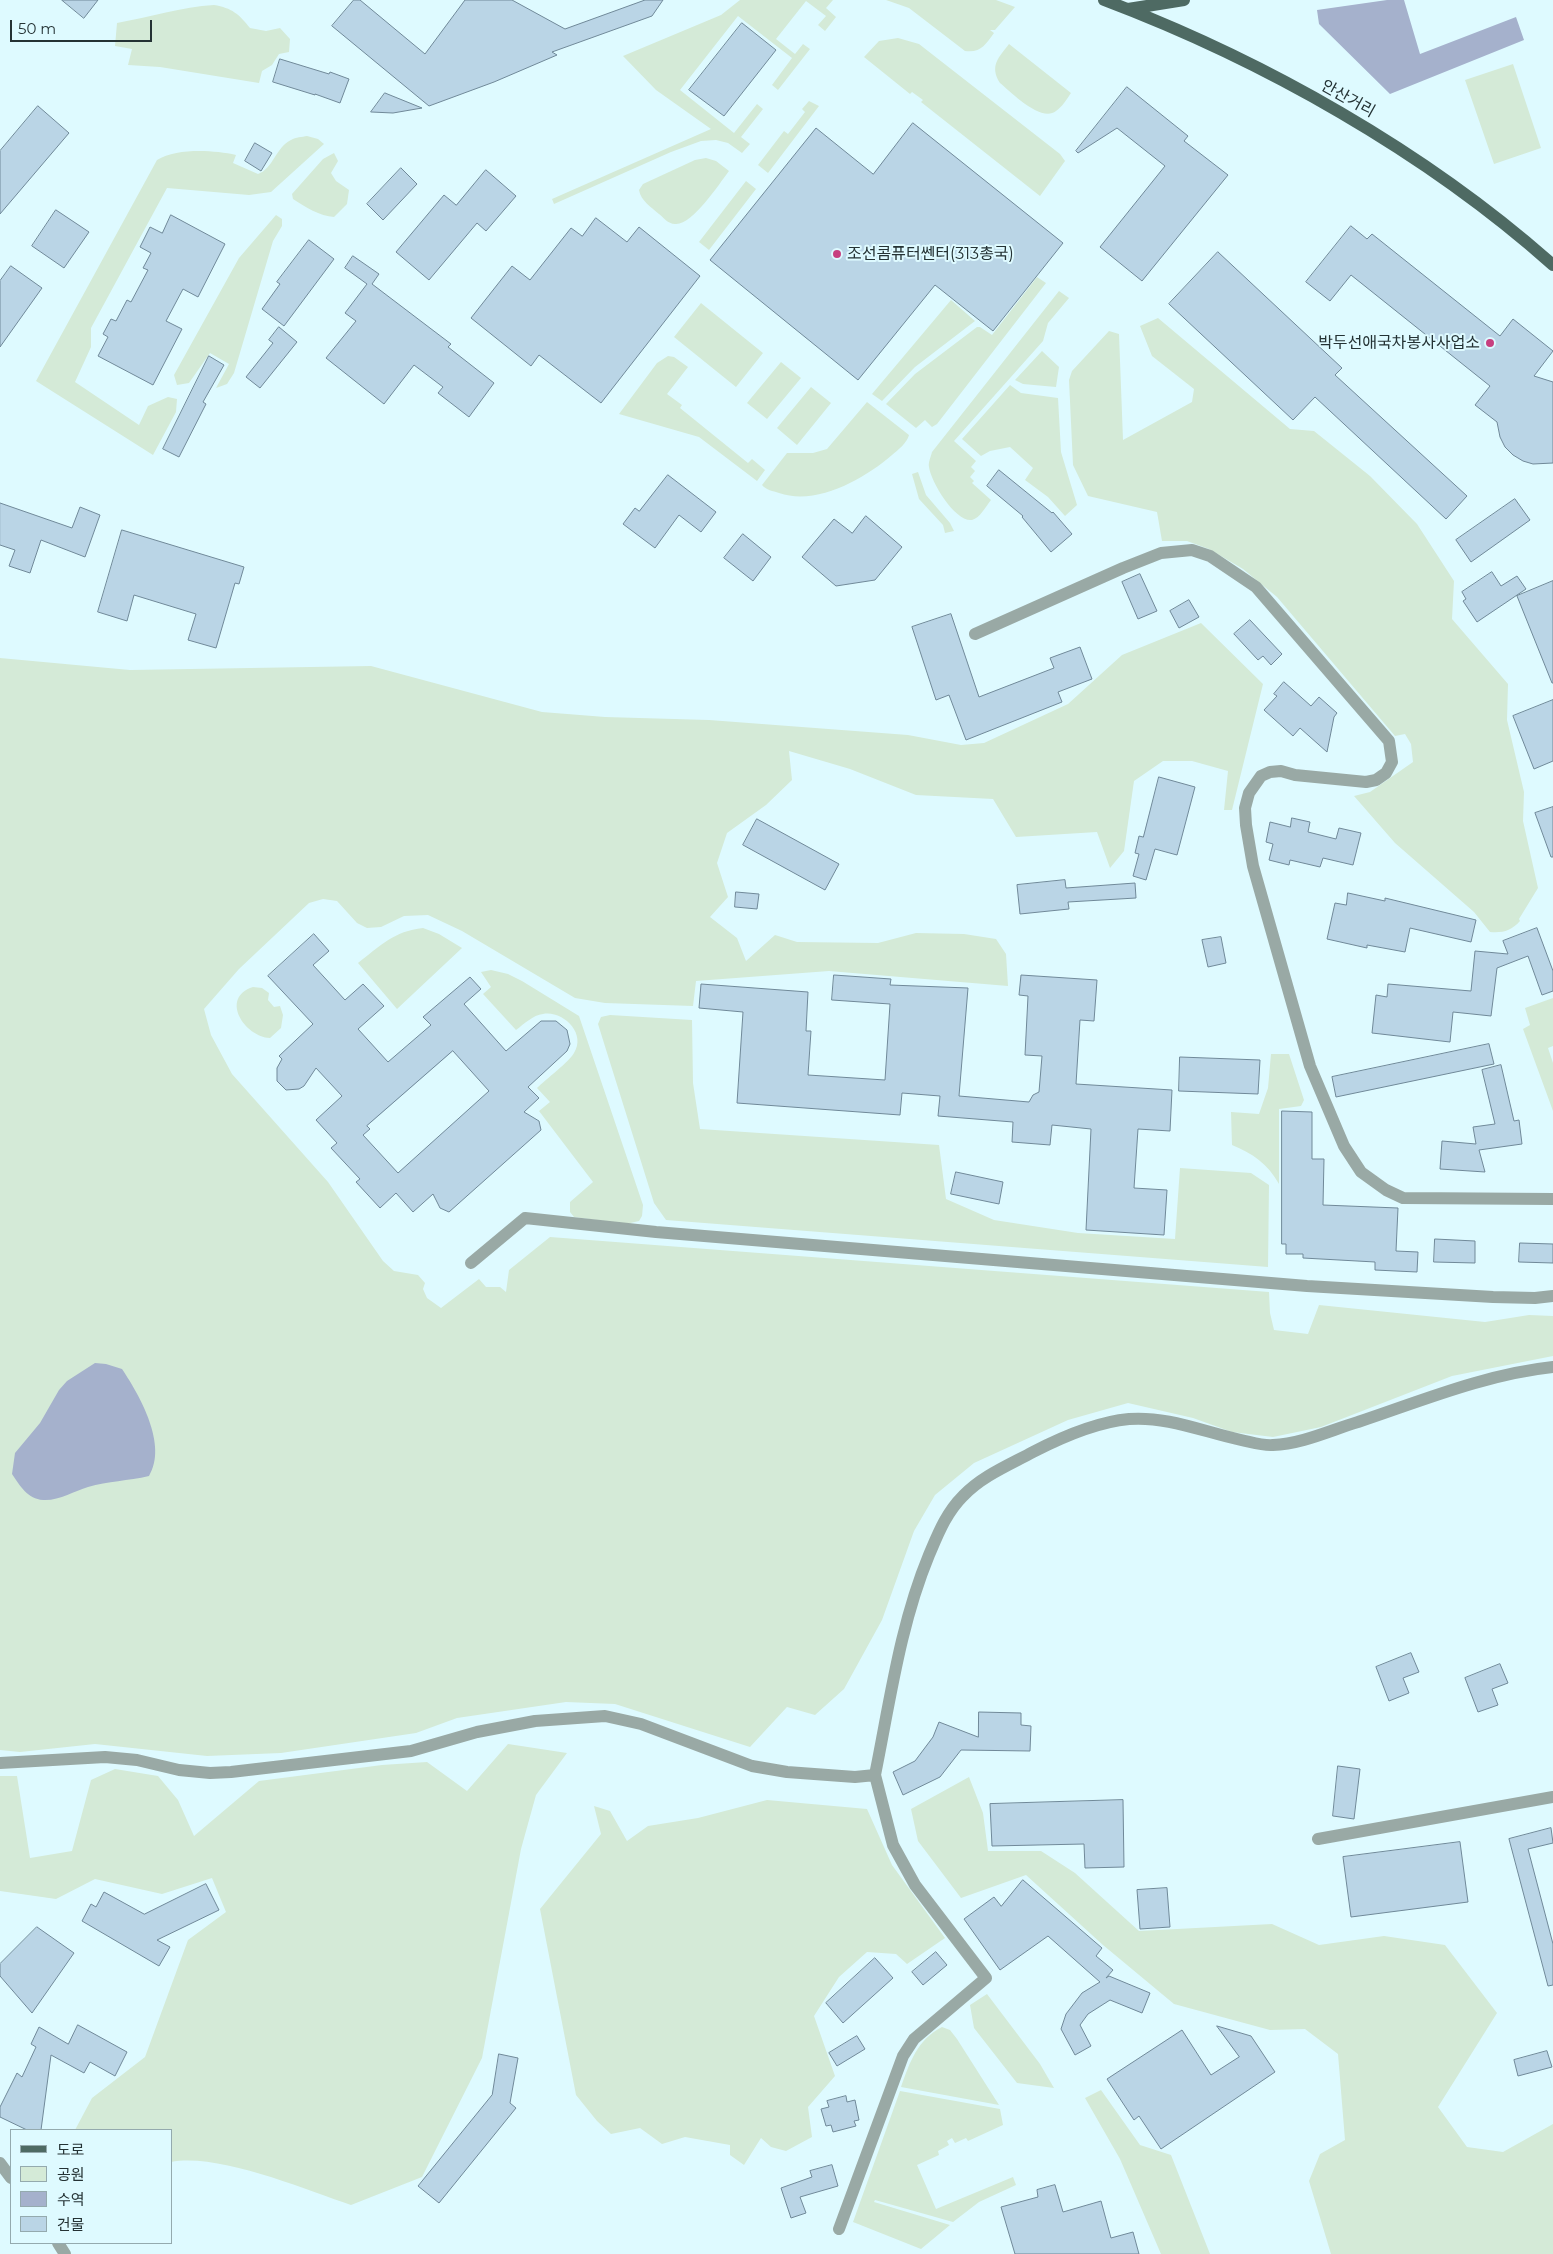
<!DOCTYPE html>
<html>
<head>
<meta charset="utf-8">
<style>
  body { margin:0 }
  #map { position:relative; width:1553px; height:2254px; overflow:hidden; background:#defaff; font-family:Montserrat,"Noto Sans KR",sans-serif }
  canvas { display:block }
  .legend { position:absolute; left:10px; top:2129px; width:162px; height:115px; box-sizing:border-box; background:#defaff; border:1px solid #94aaae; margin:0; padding:6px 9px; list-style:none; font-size:15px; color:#243234 }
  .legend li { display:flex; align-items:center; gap:10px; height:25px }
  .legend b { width:25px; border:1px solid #94aaae }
  .scale { position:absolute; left:10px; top:20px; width:142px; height:22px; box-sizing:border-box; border:2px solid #243234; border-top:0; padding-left:6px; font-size:15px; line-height:18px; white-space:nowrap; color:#243234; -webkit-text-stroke:4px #defaff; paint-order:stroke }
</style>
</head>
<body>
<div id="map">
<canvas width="1553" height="2254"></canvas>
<ul class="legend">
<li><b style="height:6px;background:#4e6a63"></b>도로</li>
<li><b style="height:14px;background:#d4ead7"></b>공원</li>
<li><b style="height:14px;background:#a5b1cc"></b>수역</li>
<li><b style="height:14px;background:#bad5e6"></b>건물</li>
</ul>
<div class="scale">50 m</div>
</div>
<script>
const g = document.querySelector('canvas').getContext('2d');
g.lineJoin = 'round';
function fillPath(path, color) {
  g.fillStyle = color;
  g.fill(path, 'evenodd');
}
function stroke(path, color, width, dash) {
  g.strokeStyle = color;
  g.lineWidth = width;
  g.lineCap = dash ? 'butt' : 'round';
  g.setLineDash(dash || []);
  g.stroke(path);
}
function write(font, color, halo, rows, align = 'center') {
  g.font = font + ' Montserrat,"Noto Sans KR",sans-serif';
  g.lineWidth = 4;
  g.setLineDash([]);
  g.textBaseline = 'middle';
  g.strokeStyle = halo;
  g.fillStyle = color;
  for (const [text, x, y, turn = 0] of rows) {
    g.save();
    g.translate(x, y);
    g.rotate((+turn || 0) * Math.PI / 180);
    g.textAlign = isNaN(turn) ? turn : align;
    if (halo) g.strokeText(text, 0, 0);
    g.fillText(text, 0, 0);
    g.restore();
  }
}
const green = new Path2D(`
  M740,0H833L826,8L836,17L825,31L818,25L826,16L806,1L776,39L795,54L803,44L810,49L778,90L772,85L792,58L738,16L680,90L734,133L757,104L763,109L741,137L750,144L742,153L728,143L716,140L701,141L671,152L554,204L552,199L711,129L656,90L623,56L721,15Z
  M886,0H996L1015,7L995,30H990L994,33C985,45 981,53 965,51L909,8Z
  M214,5C232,8 239,14 250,28L266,31L280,28L290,39L289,52L279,54L272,65L262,71L259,83L160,67L128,65L132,49L115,46L117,23C150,17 182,7 214,5Z
  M898,38L919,44L1060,154L1065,161L1040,196L921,102L923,100L912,92L910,94L864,57L879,41Z
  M1009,44L1071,93C1067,99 1062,107 1056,111C1041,123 1011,92 1000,83C989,66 999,57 1009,44Z
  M1513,64L1541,148L1494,164L1465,80Z
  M809,101L819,106L768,173L758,165L784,131L788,134L805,112L802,109Z
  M307,136L318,139L324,144L271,192L249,195L167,188L91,328V347L75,382L139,425L148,406L168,397L177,399L176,412L153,455L36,381L157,160C177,148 213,150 236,155L233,163L258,174C273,169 276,147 291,140C296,137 302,137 307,136Z
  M334,153L338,161L331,173L336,181L349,190L347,204L334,217C320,216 305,207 293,199L292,194L323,159Z
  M706,158L716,161L729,171C719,184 692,226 675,224C668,224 663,217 659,214C651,207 641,201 639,190L643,184L695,160Z
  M746,181L756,189L709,250L699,242Z
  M276,215L282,219V226L273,241L234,373L227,384L216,388L229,364L210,353L189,383L177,385L174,375L239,258Z
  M1037,277L1046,283L937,424L932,427L925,420L916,428L886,404L915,374L977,327H980L992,335Z
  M1059,291L1069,298L1048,323L1043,341L954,441L976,461L971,467L975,471L970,477L974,481L972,483L991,500C986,506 980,518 972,520C955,522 931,482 929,467C928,463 931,456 932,452Z
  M951,300L975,321L915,367L882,401L872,394Z
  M701,303L763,353L736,387L674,337Z
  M1158,318L1290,429L1314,431L1370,476L1417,524L1454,581L1452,619L1508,684L1507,720L1524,792L1523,821L1538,888L1519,919L1520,921C1511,931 1503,933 1490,932L1474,912L1395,843L1354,796L1370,792L1413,762L1411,744L1405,734L1395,736L1277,597L1243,569L1209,549L1187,541H1162L1157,512L1088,496L1073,465L1069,380L1072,371L1109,331L1119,334L1123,440L1192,402L1194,389L1152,356L1140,326Z
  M1042,351L1059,367L1056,387L1023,384L1015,380Z
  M668,356L674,357L688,367L667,394L682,405L680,408L748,463L752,459L765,470L757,481L699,437L619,414L657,363Z
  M781,362L801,378L767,419L747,403Z
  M1010,385L1021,393L1058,398L1061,452L1077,505L1065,516L1048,497L1025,480L1033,468L1010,447L990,451L981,456L962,439Z
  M811,387L831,403L797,445L777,428Z
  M867,402L909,435C907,443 898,450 892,455C864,479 817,506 779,493C773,491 766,490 762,485L787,453H813L827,449Z
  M918,472L926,495L950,523L954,531L945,533L943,525L919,499L912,474Z
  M1201,623L1263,684L1232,810H1224L1228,771L1192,761H1163L1134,781L1124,851L1110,868L1097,832L1016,837L993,799L916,795L850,769L789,751L792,780L766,805L727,833L717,863L728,897L710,917L737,938L746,961L775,935L797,942L878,943L916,933L964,934L996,939L1006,954L1008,986L829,971L696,981L693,1006L605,1003L575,998L462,931L428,915L404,916L381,927L367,928L357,923L337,901L323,899L309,903L239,969L204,1009L211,1035L232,1074L328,1182L383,1261L394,1271L418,1275L425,1283L423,1289L427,1298L441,1308L479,1279L486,1287H500L506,1292L509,1270L550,1237L1269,1292L1270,1313L1274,1330L1308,1334L1319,1305L1485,1322L1529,1315L1553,1316V1356L1452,1376L1321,1427L1273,1437L1232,1432L1193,1418L1128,1403L1068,1420L974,1463L935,1495L914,1531L882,1620L844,1689L815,1715L787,1707L750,1747L615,1704L566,1702L457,1718L416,1733L281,1753L207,1756L95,1744L20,1752L0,1750V658L130,670L371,666L542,712L605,717L709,720L908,735L961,745L984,743L1068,704L1122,655Z
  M423,928L439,934L462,948L397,1009L358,963C380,946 394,931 423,928Z
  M491,970L508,974L522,981L579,1016L643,1205L642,1216L639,1221L626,1224L574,1217L570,1212V1202L593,1182L539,1111L550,1102L537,1088C546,1079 569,1062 574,1053C587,1033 562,1010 543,1014C533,1015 524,1024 516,1030L483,994L491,987L481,972Z
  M253,987L262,988L269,993L268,1000L274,1007L280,1006L283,1015L281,1028L270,1038C245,1037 219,998 253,987Z
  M1553,998V1046L1548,1048L1553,1063V1111L1523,1029L1530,1025L1525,1008Z
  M610,1015L692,1020L693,1083L700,1129L939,1145L946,1199L994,1220L1078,1233L1175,1239L1180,1168L1251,1173L1269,1185L1268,1267L666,1220L654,1203L598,1024L601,1017Z
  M1271,1054H1289L1304,1100L1301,1106L1279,1109V1184C1268,1164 1252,1153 1232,1145L1231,1112L1259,1114L1268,1088Z
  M508,1744L567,1753L536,1795L521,1849L482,2058L422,2177L351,2205C303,2189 219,2153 171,2162V2130H75L92,2098L145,2057L188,1940L226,1912L212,1878L162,1894L95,1879L56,1899L0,1891V1776H17L30,1858L72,1851L91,1780L115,1769L158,1776L178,1800L194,1836L259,1781L382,1765L427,1762L467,1791Z
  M969,1777L983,1813L988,1851H1041L1075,1873L1139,1931L1272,1924L1319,1945L1384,1936L1445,1945L1497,2013L1438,2107L1467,2147L1503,2152L1553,2124V2254H1331L1309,2181L1320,2154L1345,2140L1338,2054L1305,2029L1270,2030L1174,2004L1103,1945L1026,1875L961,1898L918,1841L911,1809Z
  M767,1800L867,1809L892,1865L945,1938L907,1964L896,1954L867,1952L839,1977L814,2016L835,2076L808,2107L812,2137L786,2151L771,2147L761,2138L744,2165L730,2155V2145L685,2137L662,2144L640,2128L611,2134L597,2121L576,2095L540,1909L601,1834L594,1806L610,1811L627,1841L648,1826L698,1818Z
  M987,1994L1040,2064L1054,2088L1017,2083L974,2028L970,2005Z
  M942,2027L950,2030L957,2039L999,2105L901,2087C910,2062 917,2040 942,2027Z
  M1101,2090L1140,2145L1171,2155L1210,2254H1161L1120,2159L1085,2098Z
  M900,2091L1000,2109L1003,2125L968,2141L966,2138L955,2143L952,2138L947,2141L949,2145L938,2151L939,2155L917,2165L936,2209L1013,2177L1016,2185L979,2202L953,2222L875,2200L874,2202L950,2225L921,2249L853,2222Z`);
const water = new Path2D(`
  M1387,0H1404L1420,54L1516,17L1524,40L1390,94L1319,24L1317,10Z
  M95,1363L106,1364L122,1369C140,1396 168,1445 149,1476C128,1481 108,1481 88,1487C74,1491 59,1501 43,1500C28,1499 20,1486 12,1474L15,1453L40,1423L59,1390L67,1381Z`);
const building = new Path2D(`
  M62,0H98L84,18Z
  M354,0H360L425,54L465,0H512L565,29L645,0H663L652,16L552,52L557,55L494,82L429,106L332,26Z
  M742,23L776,50L724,116L689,90Z
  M280,59L329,74L330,72L349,79L340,103L315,94V95L273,82Z
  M1127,87L1188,136L1184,141L1228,175L1142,281L1100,247L1165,166L1117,128L1078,153L1076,151Z
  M385,93L422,108L393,113L371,112Z
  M38,106L69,133L0,214V151Z
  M913,123L1063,243L993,331L935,285L858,380L710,260L816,128L873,174Z
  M255,143L272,153L261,171L245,161Z
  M401,168L417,184L383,220L367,204Z
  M486,170L516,196L486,231L477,223L429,280L396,252L444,195L456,205Z
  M56,210L89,232L64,268L32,246Z
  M171,215L225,244L198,297L183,289L166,321L182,329L153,385L98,356L108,337L103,334L111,319L116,321L127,300L131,302L148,270L143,268L151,253L140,247L150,227L162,233Z
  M596,218L627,242L639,227L700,276L601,403L539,355L531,366L471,318L512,266L530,280L571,228L582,236Z
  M1351,226L1367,239L1372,234L1500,336L1513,319L1553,351L1534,376L1553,382V463L1533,464L1523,461L1513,455L1505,447L1500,437L1497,422L1475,405L1490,386L1351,275L1330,301L1306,282Z
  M309,240L334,259L284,326L262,309L280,284L277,282Z
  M1218,252L1342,368L1335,375L1467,496L1446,519L1315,397L1293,420L1169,304Z
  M353,256L379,274L372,284L451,344L448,347L494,383L469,417L438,393L443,387L414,365L384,404L326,358L356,321L345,313L367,284L345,268Z
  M11,266L42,288L0,347V281Z
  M279,327L297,342L260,388L246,377L273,343L269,340Z
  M209,356L224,365L203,402L206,404L179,457L163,449Z
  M999,470L1052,513L1053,512L1072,534L1051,552L1022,517L1023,516L987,486Z
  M668,475L716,512L701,532L679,515L655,548L623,524L635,508L639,511Z
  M1515,499L1530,520L1471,562L1456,540Z
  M0,503L72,528L80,507L100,515L85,557L41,540L30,573L9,566L15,550L0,545Z
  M866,516L902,547L875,580L836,586L802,557L834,519L852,533Z
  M122,530L244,567L239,584L235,583L216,648L188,640L196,614L134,595L127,621L98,612Z
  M743,534L771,557L753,581L724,558Z
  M1492,572L1501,586L1517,576L1526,589L1477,622L1463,601L1466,599L1462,592Z
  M1140,574L1157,611L1138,619L1122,582Z
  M1553,581V683H1552L1517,596Z
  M1189,600L1199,617L1179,628L1170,611Z
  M951,614L979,697L1054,668L1050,658L1080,647L1092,679L1058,692L1062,702L966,740L949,695L936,700L912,627Z
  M1250,620L1282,654L1271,665L1263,656L1258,660L1234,634Z
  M1284,682L1311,706L1319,697L1337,713L1334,717L1327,752L1300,728L1293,736L1264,710L1277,696L1274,694Z
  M1553,700V761L1534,769L1513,716Z
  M1159,777L1195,787L1177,855L1155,849L1146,880L1133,876L1139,854L1135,853L1139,836L1143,837Z
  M1553,807V857H1551L1535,813Z
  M1292,818L1310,822L1308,832L1336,839L1339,828L1361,833L1353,865L1323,858L1320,867L1290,860L1289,865L1269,860L1273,844L1266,842L1270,822L1290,827Z
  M757,819L839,864L825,890L743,845Z
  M1065,880L1066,888L1135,883L1136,898L1068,902L1069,909L1020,914L1017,885Z
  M736,892L759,894L757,909L735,907Z
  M1348,893L1385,901V898L1476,920L1471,942L1410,928L1405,952L1367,945V948L1327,939L1335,903L1346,905Z
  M1537,928L1553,971V991L1542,995L1528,956L1497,968L1491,1016L1453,1012L1450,1042L1372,1033L1376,995L1387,997L1388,984L1471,991L1475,951L1508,954L1503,941Z
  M314,934L329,951L313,965L345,1000L363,984L384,1006L358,1029L388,1062L431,1025L423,1017L470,977L481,989L464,1004L506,1051L541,1021H556L567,1030L570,1044L567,1051L528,1087L539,1098L524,1112L539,1121L541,1130L449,1212L440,1208L433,1194L413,1212L396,1193L380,1208L356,1182L360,1179L331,1148L337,1143L316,1120L342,1096L316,1068L304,1086L299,1089L286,1090L277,1081V1068L282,1059L279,1056L313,1024L268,976ZM453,1051L489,1091L398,1173L363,1135L370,1129L367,1126Z
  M1221,937L1226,963L1208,967L1202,940Z
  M834,975L891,979L890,985L968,988L959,1096L1029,1102L1033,1095L1039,1092L1042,1056L1025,1055L1028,996L1019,995L1021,975L1097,980L1094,1021L1080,1020L1076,1084L1172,1090L1170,1131L1138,1129L1134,1188L1167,1190L1164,1235L1086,1230L1091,1129L1052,1125L1050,1145L1012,1142L1013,1122L938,1116L940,1096L902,1093L900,1115L737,1103L743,1012L699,1008L701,984L808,992L806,1031H811L808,1075L885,1080L890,1004L832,1000Z
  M1489,1044L1494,1064L1336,1097L1332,1077Z
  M1180,1057L1260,1060L1258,1094L1179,1091Z
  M1501,1065L1514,1121L1519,1120L1522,1144L1479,1150L1485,1172L1440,1169L1442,1141L1476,1144L1473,1127L1495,1124L1482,1070Z
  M1282,1111L1312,1112V1159H1324L1323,1205L1398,1208L1396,1251L1418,1252L1417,1272L1375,1270V1262L1303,1258V1254H1286V1244H1282Z
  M956,1172L1003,1182L999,1204L951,1194Z
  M1435,1239L1475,1241V1263L1434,1262Z
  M1520,1243L1553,1244V1263L1519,1262Z
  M1411,1653L1419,1672L1403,1678L1409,1693L1389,1701L1376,1667Z
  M1500,1664L1508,1683L1492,1689L1498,1705L1478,1712L1465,1678Z
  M979,1712L1021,1713V1725L1031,1726L1030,1751L961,1750L940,1777L903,1795L893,1772L915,1761L933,1737L939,1722L978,1737Z
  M1338,1766L1360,1769L1354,1819L1333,1816Z
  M1123,1800L1124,1867L1085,1868L1084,1844L992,1846L990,1804Z
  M1551,1828L1553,1843L1528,1849L1553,1944V1985L1548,1986L1509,1839Z
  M1460,1842L1468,1902L1351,1917L1343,1857Z
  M1023,1880L1102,1948L1096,1956L1113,1970L1106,1978L1109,1976L1150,1993L1142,2013L1110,2000L1088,2014L1080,2025L1091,2046L1075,2055L1061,2029L1066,2014L1082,1993L1100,1982L1048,1936L1000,1970L964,1919L994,1897L1001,1906Z
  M206,1884L219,1910L157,1940L170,1947L159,1966L82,1921L91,1904L96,1907L104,1892L144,1914Z
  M1167,1888L1170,1927L1140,1929L1137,1890Z
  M37,1927L74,1953L32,2013L0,1976V1964Z
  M936,1952L947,1965L923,1985L912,1972Z
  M875,1958L893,1978L843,2023L826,2003Z
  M78,2025L127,2052L115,2076L90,2062L84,2073L51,2055L41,2130H27L0,2117V2107L17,2073L22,2077L36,2047L31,2044L39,2027L68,2044Z
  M1217,2026L1251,2036L1275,2072L1161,2149L1139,2116L1134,2120L1107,2079L1182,2030L1211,2075L1239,2057Z
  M857,2036L865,2049L837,2066L829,2053Z
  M1547,2051L1552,2067L1518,2076L1514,2060Z
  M499,2054L518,2058L510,2103L516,2108L439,2203L418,2186L492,2095Z
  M846,2096L847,2102L855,2100L859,2120L854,2121L856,2126L833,2132L831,2125L826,2126L821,2109L829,2107L827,2101Z
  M832,2165L838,2186L800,2197L806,2213L791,2218L781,2188L812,2177L810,2171Z
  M1055,2185L1063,2212L1101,2201L1111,2238L1133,2232L1139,2254H1015L1001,2207L1038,2197L1037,2190Z`);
const minor = new Path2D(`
  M975,634L1123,568L1161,553L1192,550L1210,556L1256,587L1389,741L1392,762L1386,773L1376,780L1366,782L1295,775L1281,771L1270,772L1261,776L1249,793L1245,808L1246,825L1253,866L1310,1066L1344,1146L1361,1172L1386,1190L1403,1198L1553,1199
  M471,1263L525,1218L656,1232L1307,1286L1493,1297L1535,1298L1553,1296
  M0,1763L105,1757L137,1760L179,1770L210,1773L231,1772L411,1751L477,1732L535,1721L605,1716L641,1724L752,1766L787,1772L855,1777L875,1775C890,1701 900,1625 929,1555C938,1534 946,1513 963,1496C982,1476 1009,1465 1033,1452C1062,1437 1096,1422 1129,1419C1167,1416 1204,1432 1241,1440C1251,1442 1263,1446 1273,1445C1302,1444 1331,1430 1358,1422C1421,1401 1486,1374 1553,1367
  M1318,1839L1553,1797
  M0,2163L11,2178
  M839,2229L903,2056L914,2039L986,1978L915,1885L893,1845L875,1775
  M58,2243L65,2254`);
const major = new Path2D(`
  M1104,0C1263,60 1426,152 1553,265
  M1128,9L1184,0`);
const markers = [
  [837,254,5,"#c74080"],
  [1490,343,5,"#c74080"]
];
const streetNames = [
  ["안산거리",1348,99,29]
];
const poiNames = [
  ["조선콤퓨터쎈터(313총국)",847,254],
  ["박두선애국차봉사사업소",1480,343,"right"]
];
fillPath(green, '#d4ead7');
fillPath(water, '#a5b1cc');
fillPath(building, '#bad5e6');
stroke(building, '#708999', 1);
stroke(minor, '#99a9a5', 12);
stroke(major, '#4e6a63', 12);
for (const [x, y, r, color] of markers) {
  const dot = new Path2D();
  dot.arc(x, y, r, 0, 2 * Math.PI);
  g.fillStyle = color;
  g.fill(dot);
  stroke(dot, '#defaff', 2);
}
write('16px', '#243234', '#defaff', streetNames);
write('16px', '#243234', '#defaff', poiNames, 'left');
</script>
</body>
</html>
